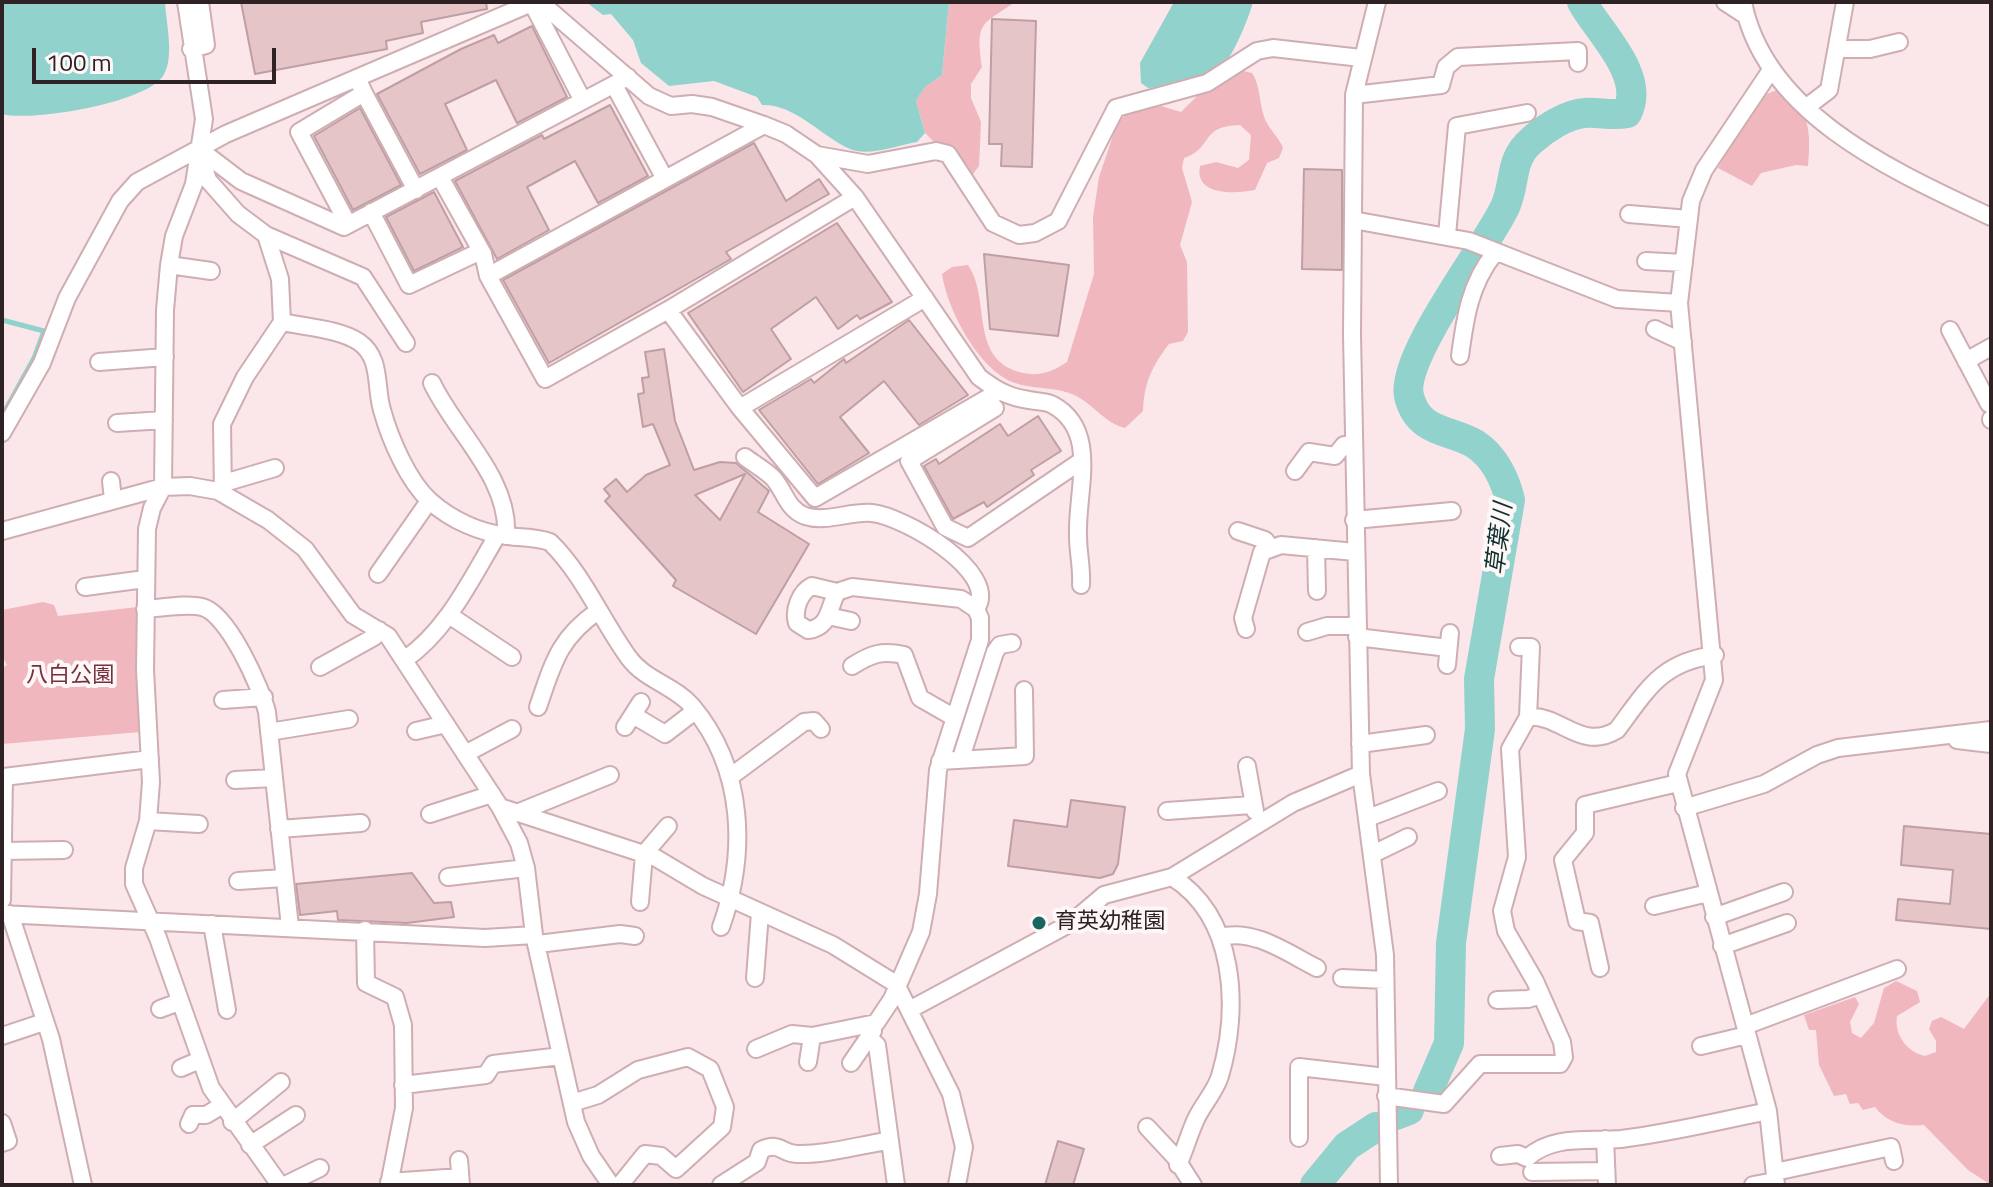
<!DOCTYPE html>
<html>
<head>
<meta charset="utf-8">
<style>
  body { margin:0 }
  #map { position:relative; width:1993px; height:1187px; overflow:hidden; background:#fbe6e9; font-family:"Titillium Web",sans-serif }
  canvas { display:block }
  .frame { position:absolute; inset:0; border:4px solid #2f2224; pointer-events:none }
  .scale { position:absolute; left:32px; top:48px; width:244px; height:36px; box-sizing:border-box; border:4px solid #2f2224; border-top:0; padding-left:10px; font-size:24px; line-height:28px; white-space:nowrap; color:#2f2224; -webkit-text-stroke:6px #fef7f8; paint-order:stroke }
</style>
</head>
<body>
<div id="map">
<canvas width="1993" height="1187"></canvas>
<div class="frame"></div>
<div class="scale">100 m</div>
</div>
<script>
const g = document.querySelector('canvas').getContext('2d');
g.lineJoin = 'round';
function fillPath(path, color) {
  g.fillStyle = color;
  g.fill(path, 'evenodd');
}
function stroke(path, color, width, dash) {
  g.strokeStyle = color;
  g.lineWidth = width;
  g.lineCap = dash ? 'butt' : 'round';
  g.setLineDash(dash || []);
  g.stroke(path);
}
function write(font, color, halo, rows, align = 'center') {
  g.font = font + ' "Titillium Web","Noto Sans JP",sans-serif';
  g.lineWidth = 8;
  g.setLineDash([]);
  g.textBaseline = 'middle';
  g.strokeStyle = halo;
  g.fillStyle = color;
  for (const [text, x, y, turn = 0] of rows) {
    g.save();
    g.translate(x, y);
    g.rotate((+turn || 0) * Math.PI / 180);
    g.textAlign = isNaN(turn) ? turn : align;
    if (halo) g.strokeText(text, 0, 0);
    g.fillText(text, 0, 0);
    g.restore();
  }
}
const green = new Path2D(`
  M949,2H1015C983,25 975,20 982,67L971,84V98L981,122L979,166L970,178L925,133L916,101L924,88L942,75Z
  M1243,71L1252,73C1262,88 1258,108 1268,125C1273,133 1279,138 1283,148L1279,158L1267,163L1255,190C1235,194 1194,196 1200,166L1216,162L1238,168L1249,160L1251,135L1240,125C1199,126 1214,148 1184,158L1182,168L1192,202L1180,245L1187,262L1188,332L1183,341L1169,344C1152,366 1144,383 1143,411L1125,428C1103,423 1091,400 1069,393C1052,387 1032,389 1015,383C979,371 947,309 942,274L952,267L968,265C991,298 969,358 1019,372C1039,377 1050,373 1067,362L1094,274L1093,217L1099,177L1118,121L1129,113L1161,106L1181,112L1198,95Z
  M1777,90C1811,106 1811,133 1808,166L1796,165L1761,173L1752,186L1718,168L1759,97Z
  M43,602L54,605L58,616L138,607L140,732L2,744V668L7,665L2,656V610Z
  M1896,981L1917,991L1920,1002L1897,1016C1894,1035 1907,1052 1925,1056L1936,1052V1041L1929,1029L1932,1021L1941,1017L1964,1029L1991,993V1185L1968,1170L1924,1125C1904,1127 1887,1123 1875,1107L1863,1110L1858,1103L1850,1104L1846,1094L1834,1096L1819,1065L1816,1030H1809L1804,1015L1855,997L1859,1004L1850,1022L1852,1033L1861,1038L1874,1023L1884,988Z`);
const water = new Path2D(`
  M2,2H165C166,23 175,58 163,76C146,103 31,122 2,114Z
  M586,2H949L942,75L924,88L916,101L925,133L917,142C899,145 868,157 850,149C821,136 795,104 762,105L757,97L714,81L669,86L641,63L633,40L611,14L603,15Z
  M1174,2H1253C1249,18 1232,59 1220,69C1204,82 1168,87 1148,88L1141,83L1140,63Z`);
const stream = new Path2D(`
  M2,320L44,331L34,358L2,416`);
const river = new Path2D(`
  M1427,1094L1449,1043L1451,943L1480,729L1479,679L1510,500C1505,479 1494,456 1475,444C1451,429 1418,434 1409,396C1400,357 1487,246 1505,207C1516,183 1509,160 1531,141C1544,129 1567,114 1585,113C1599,112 1613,116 1627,113C1646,75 1599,33 1582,2
  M1396,1115L1409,1110
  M1315,1185L1347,1146L1376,1127`);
const building = new Path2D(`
  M241,2H486L487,9L421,22L423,33L386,41L387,49L255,74Z
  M992,19L1036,21L1032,167L1001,166L1002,144H989Z
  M532,26L567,97L517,123L496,80L445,104L467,150L420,174L377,94L461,49L494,35L498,43Z
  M610,105L648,176L598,203L575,161L527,187L549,230L497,259L455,181L542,135L544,139Z
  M360,108L401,185L353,210L314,136Z
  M754,143L786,201L819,179L829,194L726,252L731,259L549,363L503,280Z
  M1304,169L1342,170V270L1302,269Z
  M434,192L463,247L414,271L386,217Z
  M837,223L892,302L860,319L857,315L838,329L816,297L771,329L791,359L743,392L688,313Z
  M984,254L1069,265L1058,336L990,329Z
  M909,320L968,395L919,425L884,381L840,417L869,453L818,484L759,410L811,379L814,383L844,359L846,363Z
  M664,349L675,421L694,470L720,462L736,463L769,491L758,512L809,544L756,634L673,586L676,580L605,501L610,496L604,489L616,479L627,492L646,475L670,465L653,424L643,427L638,394L644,393L642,378L649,377L645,352ZM745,474L720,520L695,495Z
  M1038,416L1061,451L1031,470L1034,475L987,507L984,502L953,519L924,466L936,459L939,464L1000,424L1008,436Z
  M1071,800L1125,807L1118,864L1113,874L1100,878L1008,866L1014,820L1067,827Z
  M1904,826L1991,834V929L1896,920L1898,899L1950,904L1953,870L1901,865Z
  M412,873L434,903L451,902L454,917L407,923L338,920L337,911L300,915L296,884Z
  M1058,1141L1084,1149L1073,1185H1045Z`);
const minor = new Path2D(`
  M186,2L204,119L194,184L174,236L169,265L165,310L163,487L152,508L147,529L145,670L151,782L148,821L134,868V884L158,938L211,1088L280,1185
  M540,2L649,96L671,106L692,104L712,107L764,125L786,134L817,155L855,197L979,377C996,390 1008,397 1029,400C1037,402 1046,401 1053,405C1100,431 1076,492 1078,536C1078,553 1082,567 1081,585
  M1377,2L1354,95L1352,335L1361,774L1385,955L1389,1185
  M1725,2L1745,15
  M1743,2C1765,116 1898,173 1991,217
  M532,3L583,101
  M191,49L206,45L200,2
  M1838,49H1870L1899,42
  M1771,70L1704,170L1691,201L1679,303L1714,680L1677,774L1768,1111L1776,1185
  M614,85L665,179
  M364,93L416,190
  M1354,95L1441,85L1446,67L1458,57L1578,51V63
  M1808,106L1829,90L1845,2
  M199,149L241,181L344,227L628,77
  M200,154L208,180L238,214L266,235L280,279L282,322C305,327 340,329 359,342C382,358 375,387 382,410C390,439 408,481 430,501C451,520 480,533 508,536C522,538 535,537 550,542C583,574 602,621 629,658C645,680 675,686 692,706C745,769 747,854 721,927
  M817,155L868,164L936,151L948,154L993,223L1019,235L1035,233L1058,221L1116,108L1207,83L1257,51L1273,48L1361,58
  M440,177L483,254L488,276L545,379L668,310L855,197
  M371,212L409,285L481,251
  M1629,214L1689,219
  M1353,220L1469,241L1617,299L1679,303
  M348,224L299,132L364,93L357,78
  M266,235L363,277L406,343
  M1447,235L1457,126L1527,113
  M1646,261L1684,263
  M169,265L211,271
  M488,276L764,125
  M668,310L740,408L815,498L998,392
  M1655,329L1683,342
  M1950,330L1989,404
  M1460,356C1465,318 1470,284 1494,254
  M1966,361L1991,347
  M99,362L165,357
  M432,383C455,432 510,478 506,536
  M740,408L925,298
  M995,408L909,461L945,527L968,538L1081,461
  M1991,419V420
  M117,423L164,420
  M2,433L42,363L67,298L120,201L137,182L226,134L534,2
  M745,457C754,464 767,471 774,479C785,492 787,509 805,516C826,523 850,511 872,513C903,516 1001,572 976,609
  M1295,471L1309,452L1335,456L1344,445H1353
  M111,481L113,500
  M224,483L275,468
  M223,494L222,424L245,377L282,322
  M1354,520L1452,511
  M2,531L163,487L190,486L218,491L268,520L305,549L353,615L388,636L500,807L519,843L526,868L534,935L576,1122L591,1156L611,1185
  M1238,531L1265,540L1270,547
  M1316,548L1317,591
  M378,574L429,501
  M85,587L145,579
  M145,609C162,608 186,603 202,607C228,613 261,688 267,712L290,927
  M449,615L512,657
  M828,616L851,621
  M1246,629L1243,618L1262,552L1281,545L1355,552
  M1307,632L1327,626H1357
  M1357,637L1448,648
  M1519,647H1531L1528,717
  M404,660C447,631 471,579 498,534
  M1447,665L1450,633
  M852,666C871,654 882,650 904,655L920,698L955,718
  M320,667L374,637L379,630
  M223,700L264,697
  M538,707C553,663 559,638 598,611
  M633,715L665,734L695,711
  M625,727L641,702
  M416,731L446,724
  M269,732L349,719
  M1957,740L1991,744
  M1360,744L1426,735
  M465,754L512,729
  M961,758L995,652L1000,645L1012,643
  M940,761L1025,756L1024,690
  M1247,766L1255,811
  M730,777L804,722L814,721L821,729
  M235,780L274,778
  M500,807L656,858L703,886L833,945L896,984L951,1094L964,1147L957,1185
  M1684,808L1764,784L1817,755L1838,748L1991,730
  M1167,811L1252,805
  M517,813L610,775
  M430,814L492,794
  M1368,818L1438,791
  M148,821L199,824
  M279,829L361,823
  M3,851L64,850
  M1373,854L1408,837
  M448,877L526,868
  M1172,877C1236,917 1240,1008 1220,1076C1215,1092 1203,1104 1196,1119C1189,1134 1185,1150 1178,1165
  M238,881L284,878
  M2,900L4,777L150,759
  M640,902L644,854L668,826
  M1654,906L1708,893
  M2,914L485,938L534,935
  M10,914L51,1039L83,1185
  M1714,917L1784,892
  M212,924L227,1010
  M365,930L366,983L395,997L403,1025L404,1108L389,1185
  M1220,937C1254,928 1287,953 1317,968
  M538,944L620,934L635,936
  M1722,946L1787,923
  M1600,968L1590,923L1577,921L1563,860L1585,833V805L1678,783
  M755,978L760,913
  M1342,978L1385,980
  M1497,1000L1528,999L1541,995
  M160,1009L179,1002
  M911,1009L1071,923L1104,895L1172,877L1293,803L1361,774
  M1745,1026L1897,969
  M2,1036L44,1022
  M870,1039L877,1045L896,1185
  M1701,1046L1747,1035
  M756,1049L792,1034L812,1036L876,1023L892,999L921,932L928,894L938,770L980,640V618L976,609L961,599L852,587L837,592L812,586C800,592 793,610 797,623L808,630C830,627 828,609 837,592
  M808,1062L812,1036
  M851,1063L873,1031
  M181,1068L200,1060
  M403,1085L486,1075L493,1064L561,1056
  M1386,1096L1444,1104L1480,1064H1560L1564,1057L1562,1042L1535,981L1506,931L1502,911L1517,857L1510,749L1528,717C1561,714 1581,752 1617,730C1647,690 1661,662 1715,655
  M572,1103L598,1095L638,1070L688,1057L710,1069L725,1107L722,1127L676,1169L661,1156L645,1154L620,1185
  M232,1122L281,1082
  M2,1123L8,1141L2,1143
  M189,1124L193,1115H206L221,1106
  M1147,1127L1175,1157L1193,1185
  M1299,1138V1067L1386,1077
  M1605,1139L1607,1185
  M250,1145L296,1115
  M1500,1156L1518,1154L1527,1158C1553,1134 1590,1142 1621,1139C1670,1133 1719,1121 1768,1111
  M459,1160L461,1185
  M1532,1172L1606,1171
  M1775,1172L1891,1147L1894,1161
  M389,1182L460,1177
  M285,1185L320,1168
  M721,1185L757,1162L761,1150C781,1141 781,1154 797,1154C826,1155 859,1145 888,1141
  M1753,1185L1775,1181`);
const markers = [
  [1039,923,8,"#196560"]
];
const parkNames = [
  ["八白公園",70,677]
];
const poiNames = [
  ["育英幼稚園",1055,923]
];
const waterNames = [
  ["草葉川",1501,539,-83]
];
fillPath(green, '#f0b7be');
fillPath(water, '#91d3cc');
stroke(stream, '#91d3cc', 5);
stroke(river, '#91d3cc', 30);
fillPath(building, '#e6c5c9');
stroke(building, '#bf9fa3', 2);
stroke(minor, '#ceaeb2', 20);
stroke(minor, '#fff', 16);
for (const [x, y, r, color] of markers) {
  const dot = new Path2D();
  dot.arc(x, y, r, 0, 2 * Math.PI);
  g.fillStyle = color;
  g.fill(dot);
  stroke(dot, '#fef7f8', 3);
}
write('22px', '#74303d', '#fef7f8', parkNames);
write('22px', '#2f2224', '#fef7f8', poiNames, 'left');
write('italic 24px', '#0e302d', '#fef7f8', waterNames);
</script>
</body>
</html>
